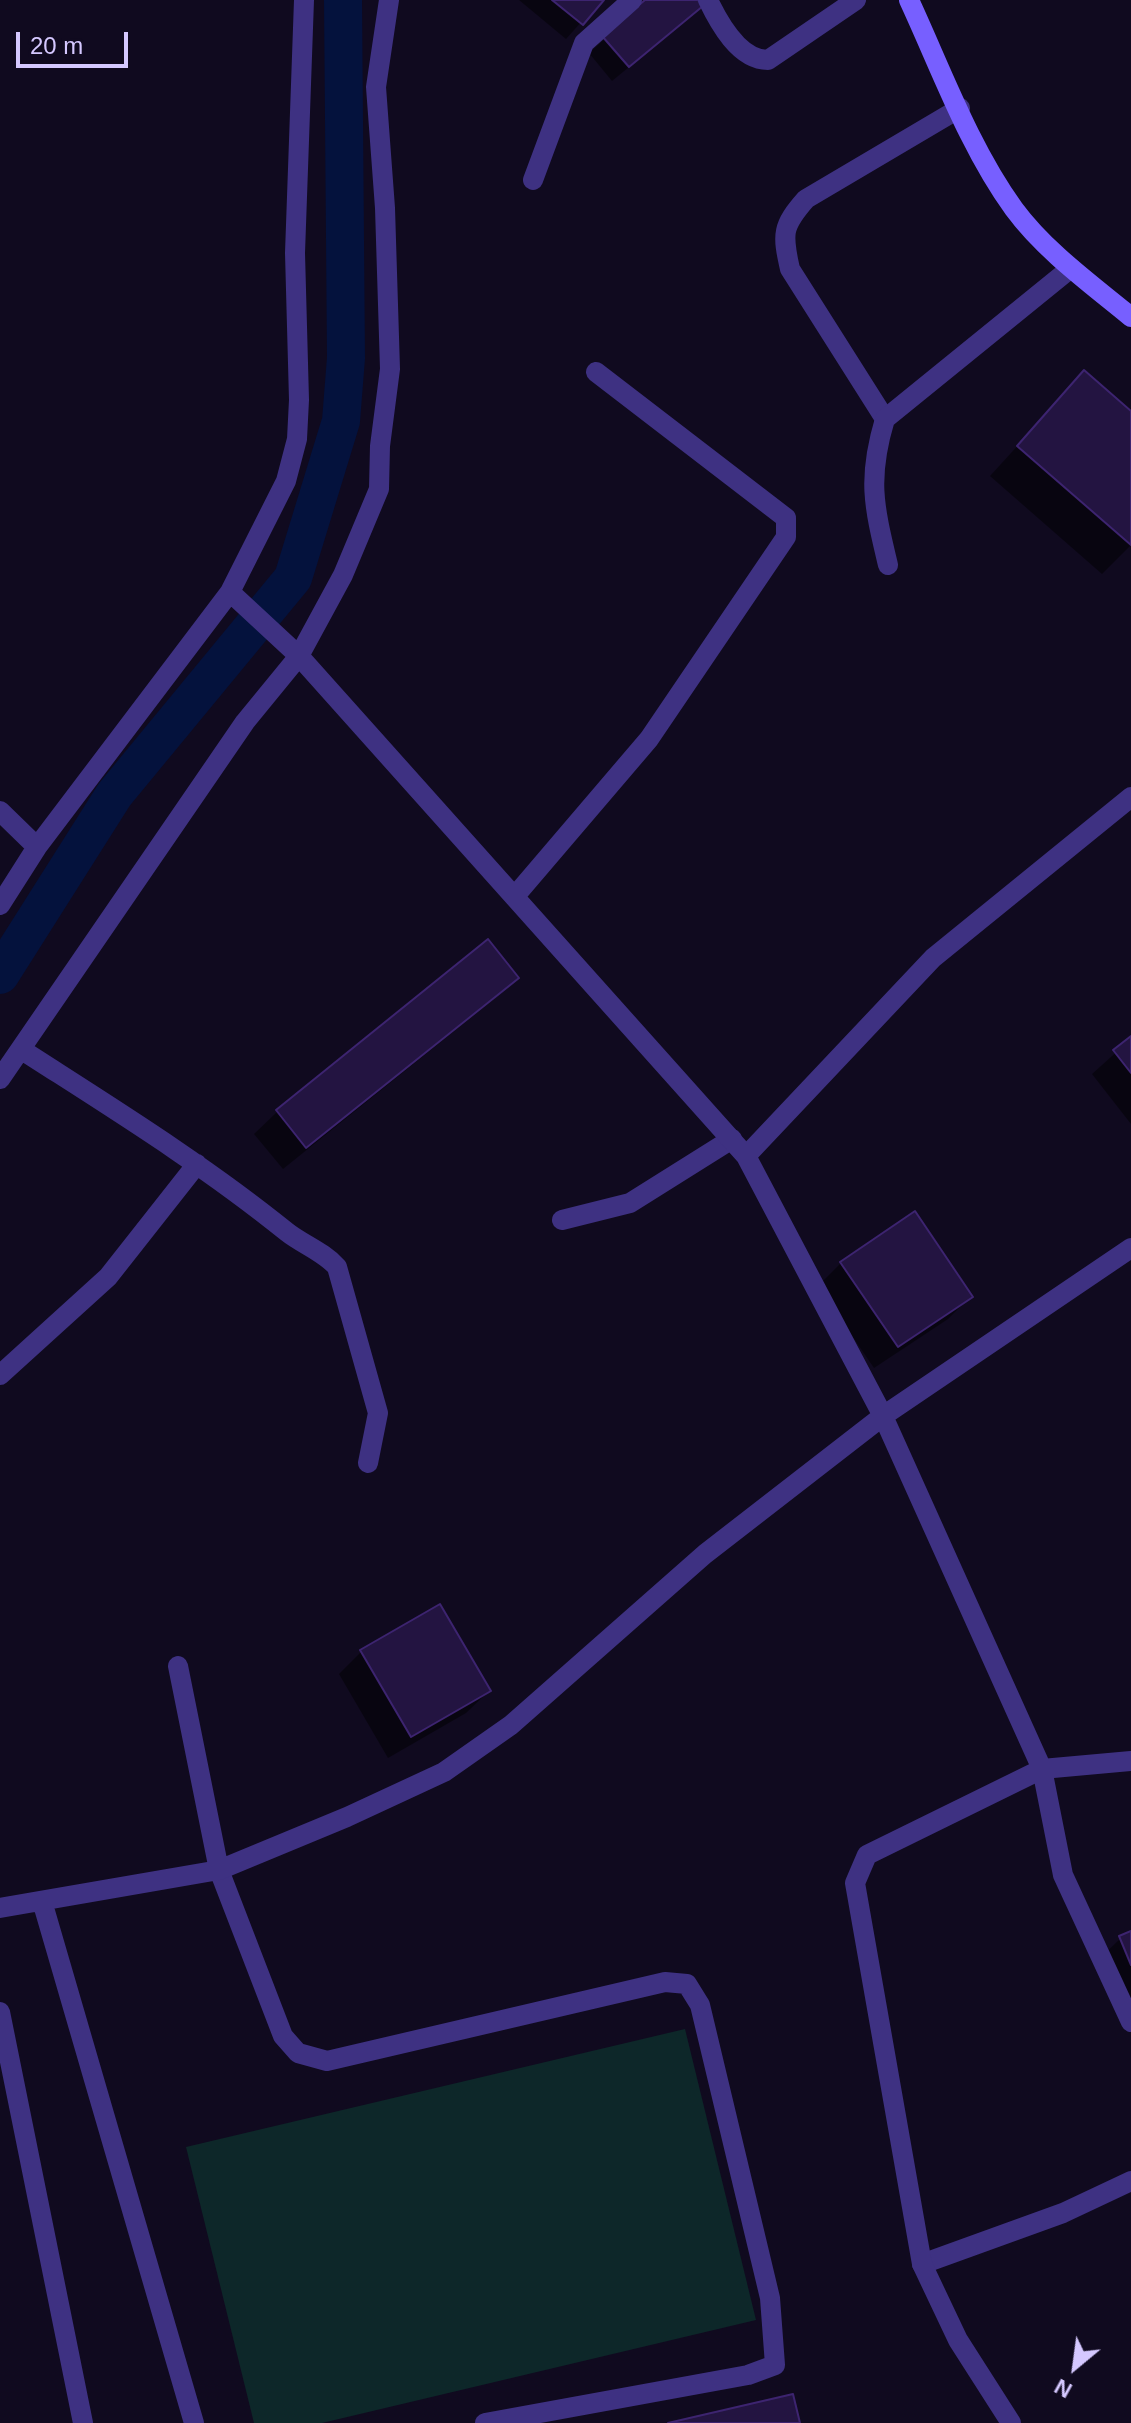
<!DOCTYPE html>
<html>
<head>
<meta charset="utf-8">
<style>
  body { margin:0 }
  #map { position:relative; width:1131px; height:2423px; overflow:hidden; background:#100a1f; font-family:Arial,sans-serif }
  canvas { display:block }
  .north { position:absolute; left:1035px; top:2327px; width:80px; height:80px; -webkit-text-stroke:6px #100a1f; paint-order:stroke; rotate:209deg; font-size:22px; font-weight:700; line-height:32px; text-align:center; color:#d5c8ff }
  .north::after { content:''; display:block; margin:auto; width:28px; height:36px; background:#d5c8ff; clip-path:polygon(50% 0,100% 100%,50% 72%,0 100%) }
  .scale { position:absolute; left:16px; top:32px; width:112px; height:36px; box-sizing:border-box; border:4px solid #d5c8ff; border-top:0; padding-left:10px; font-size:24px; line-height:28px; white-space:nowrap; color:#d5c8ff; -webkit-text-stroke:6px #100a1f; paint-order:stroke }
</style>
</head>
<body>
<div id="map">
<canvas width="1131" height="2423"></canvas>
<div class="north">N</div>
<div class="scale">20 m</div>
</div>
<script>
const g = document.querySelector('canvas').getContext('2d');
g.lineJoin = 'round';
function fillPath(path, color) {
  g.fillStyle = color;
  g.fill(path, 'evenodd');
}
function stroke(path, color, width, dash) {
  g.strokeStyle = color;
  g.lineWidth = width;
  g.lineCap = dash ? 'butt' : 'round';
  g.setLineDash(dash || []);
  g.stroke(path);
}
const green = new Path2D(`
  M685,2029L756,2320L322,2423H254L186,2147Z`);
const shadow = new Path2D(`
  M519,0H601L566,39Z
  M649,0H695L685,21L612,81L589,53Z
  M1084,373L1131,414V545L1102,574L990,476Z
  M488,942L516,977L493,1000L283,1169L254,1134L277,1112Z
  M1131,1039V1124L1092,1074Z
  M914,1214L970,1297L948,1319L874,1368L818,1286L841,1263Z
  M361,1652L489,1691L466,1713L388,1758L339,1674Z
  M1131,1934V2025L1098,1960L1121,1938Z`);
const canal = new Path2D(`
  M0,975L114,795L293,578L341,421L346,358L343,0`);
const building = new Path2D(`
  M552,0H604L583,25Z
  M645,0H698L703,6L629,67L602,36Z
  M1084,370L1131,411V545L1017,446Z
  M488,939L519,978L306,1148L276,1110Z
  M1131,1036V1073L1113,1050Z
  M915,1211L973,1297L898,1347L840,1262Z
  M440,1604L491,1691L411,1737L360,1650Z
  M1131,1931V1965L1119,1936Z
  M793,2394L800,2423H668Z`);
const lane = new Path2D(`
  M708,0C719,23 739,60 768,60L856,0
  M533,180L584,43L632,0
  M885,419L790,269C782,234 782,226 806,199L960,108
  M562,1220L630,1203L732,1139
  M219,1870L283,2036L298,2053L327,2061L665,1982L687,1984L700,2005L770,2298L775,2365L748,2375L485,2423
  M0,2012L83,2423
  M922,2264L1063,2213L1131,2181`);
const street = new Path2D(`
  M888,565C874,506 867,479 885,419L1071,268
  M230,592L299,656L746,1156L883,1416L1042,1769L1063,1875L1131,2022
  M0,811L37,847
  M515,896L649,739L786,537V518L596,372
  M0,905L37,847L230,592L286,481L297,439L299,400L295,253L304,0
  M22,1050C112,1108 203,1164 287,1232C302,1244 324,1252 337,1267L378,1413L368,1463
  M0,1079L245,722L299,656L343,575L379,489L380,446L390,369L385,208L376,87L389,0
  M746,1156L933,958L1131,797
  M0,1375L108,1277L197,1164
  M178,1666L219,1870
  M42,1901L194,2423
  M0,1908L219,1870L347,1817L444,1772L511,1725L705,1554L883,1416L1131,1248
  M1011,2423L958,2340L922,2264L855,1883L867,1855L1042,1769L1131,1761`);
const secondary = new Path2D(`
  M909,0C941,69 969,147 1014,209C1045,251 1091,284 1131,317`);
fillPath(green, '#0d2729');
fillPath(shadow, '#0007');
stroke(canal, '#04123d', 38);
fillPath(building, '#231441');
stroke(building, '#3d2470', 2);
stroke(lane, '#3e3182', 20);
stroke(street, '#3e3182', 20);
stroke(secondary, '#775fff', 20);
</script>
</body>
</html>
